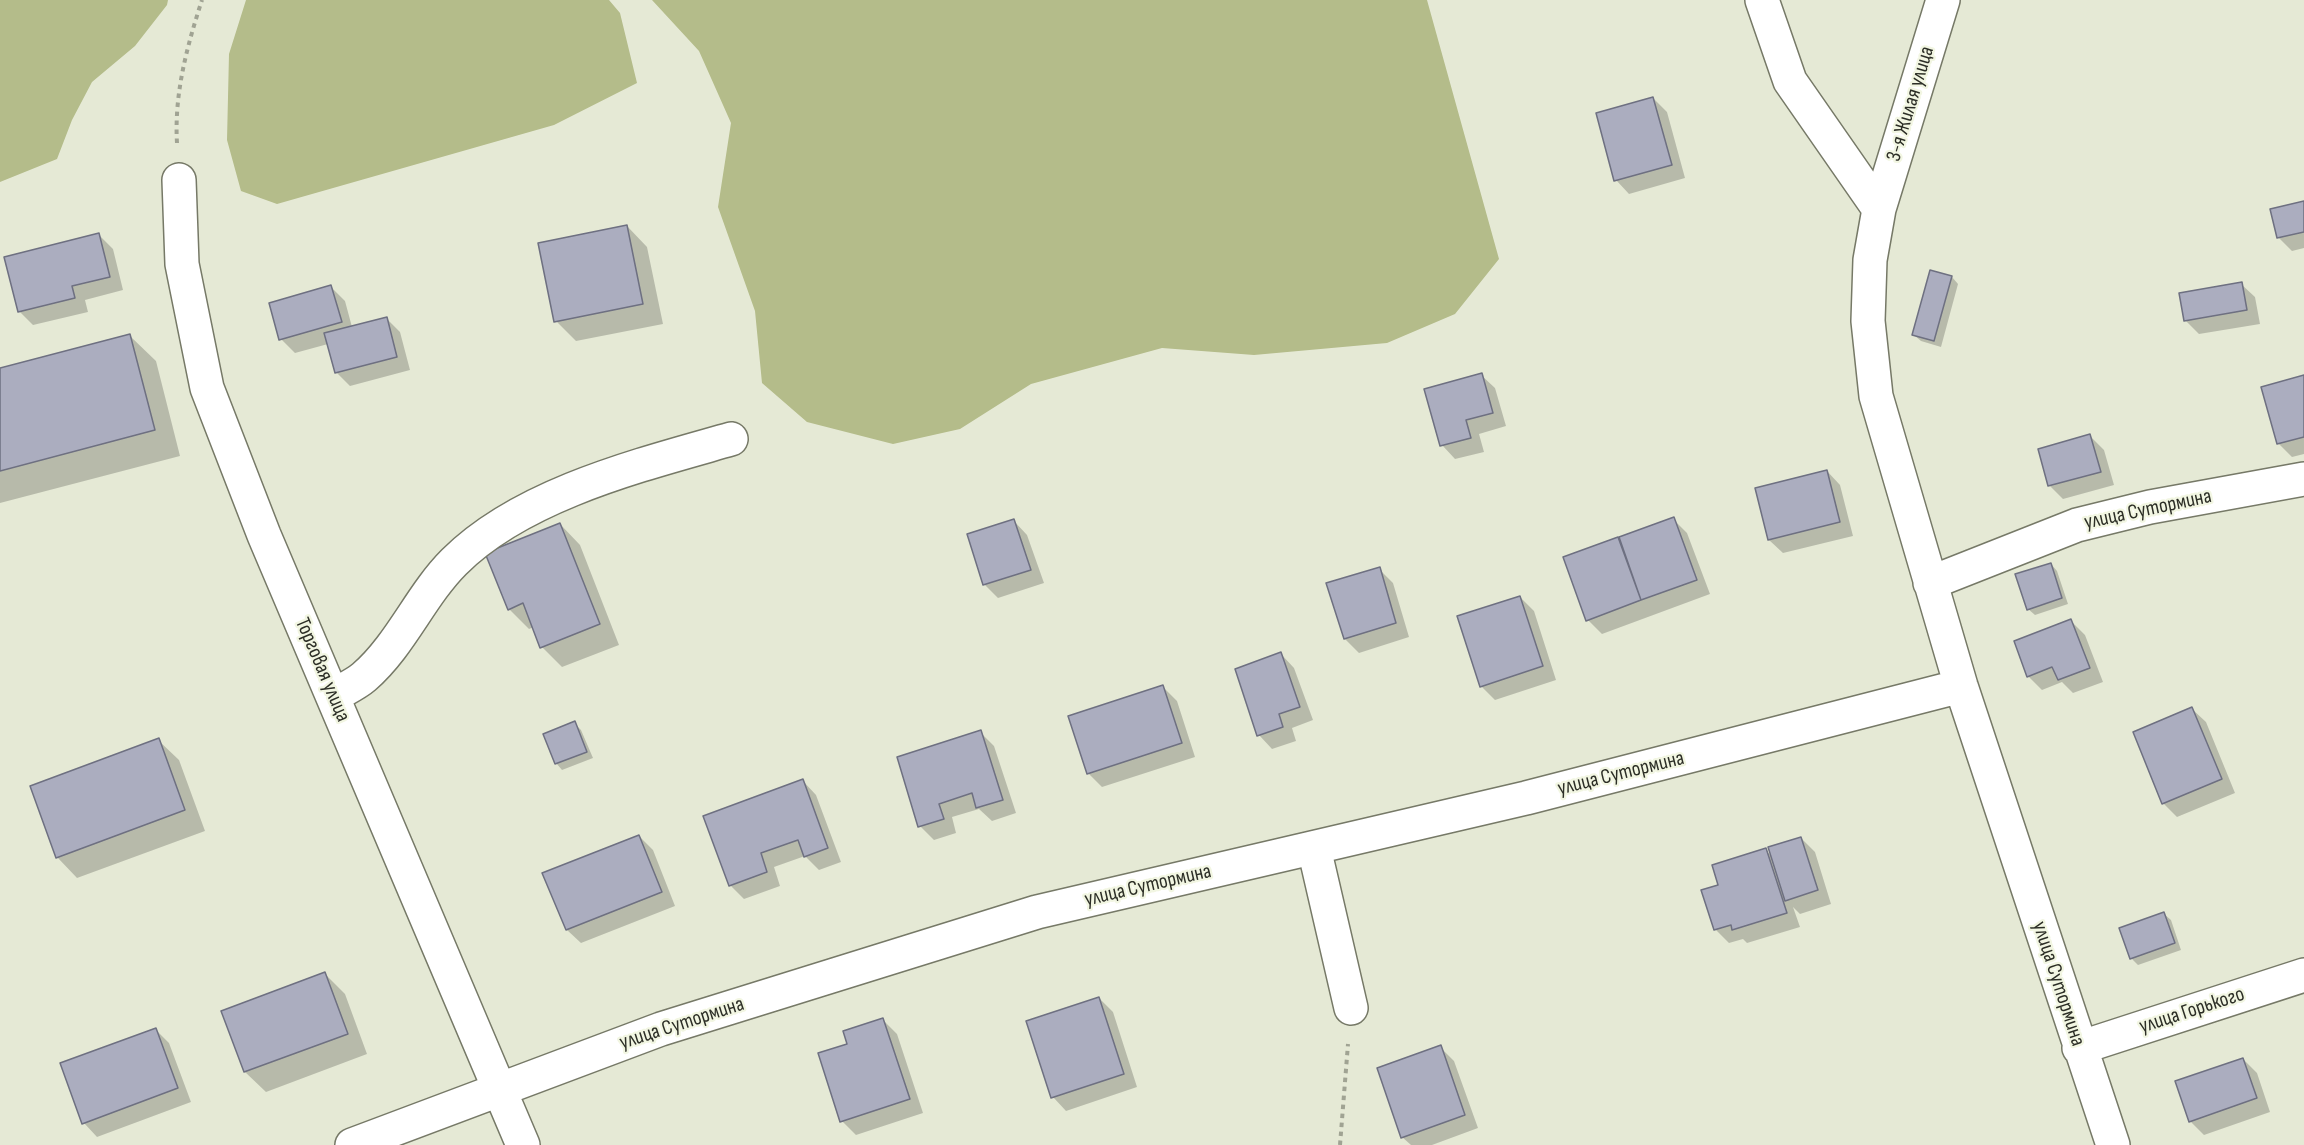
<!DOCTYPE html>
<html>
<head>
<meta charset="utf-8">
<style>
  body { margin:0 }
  canvas { display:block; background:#e5e9d5 }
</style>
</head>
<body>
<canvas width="2304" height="1145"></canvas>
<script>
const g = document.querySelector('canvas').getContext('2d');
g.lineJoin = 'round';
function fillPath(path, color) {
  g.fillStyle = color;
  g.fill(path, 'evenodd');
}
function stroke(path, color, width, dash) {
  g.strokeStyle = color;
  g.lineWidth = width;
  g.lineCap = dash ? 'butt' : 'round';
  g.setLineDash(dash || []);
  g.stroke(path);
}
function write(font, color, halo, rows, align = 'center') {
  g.font = font + ' "Sofia Sans Condensed",sans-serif';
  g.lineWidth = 4.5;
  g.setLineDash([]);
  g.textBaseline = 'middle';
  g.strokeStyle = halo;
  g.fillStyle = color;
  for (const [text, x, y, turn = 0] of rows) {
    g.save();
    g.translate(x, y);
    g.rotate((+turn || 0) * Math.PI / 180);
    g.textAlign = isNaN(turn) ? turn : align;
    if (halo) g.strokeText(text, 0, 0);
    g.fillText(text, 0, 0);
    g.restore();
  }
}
const forest = new Path2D(`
  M0,0H168L167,5L135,46L92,82L72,120L57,159L0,182Z
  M246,0H609L620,13L637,83L554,125L277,204L241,191L227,140L229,54Z
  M652,0H1427L1499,259L1455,314L1387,343L1254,355L1162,348L1031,384L960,429L893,444L807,422L762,383L755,311L718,207L731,123L699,51Z`);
const shadow = new Path2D(`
  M1653,98L1667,112L1685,178L1629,194L1616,180Z
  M2304,203V248L2292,251L2278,237Z
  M627,226L647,247L663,324L576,341L556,321Z
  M99,235L113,249L123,290L85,300L88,312L33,325L19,311Z
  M1931,272L1952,277L1958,284L1941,347L1921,341L1914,335Z
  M2241,284L2255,297L2260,324L2199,334L2185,320Z
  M331,287L345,301L352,327L386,318L400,332L410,370L350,386L336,372L328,344L295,353L281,339Z
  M130,336L156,361L180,456L0,503V370Z
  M1481,375L1495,388L1506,426L1479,434L1484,452L1455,459L1442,445Z
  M2304,377V454L2292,457L2278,443Z
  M2090,436L2104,450L2114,485L2063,499L2049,485Z
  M1827,471L1840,485L1853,536L1783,553L1769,540Z
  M1673,519L1687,533L1710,594L1602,634L1588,620L1565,558Z
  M1014,521L1027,535L1044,583L998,598L984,584Z
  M560,524L580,545L619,645L562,667L542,647L534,627L529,629L509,609Z
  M2051,564L2057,571L2068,604L2035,615L2028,609Z
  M1379,569L1393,583L1409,637L1359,653L1345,639L1328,584Z
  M1520,597L1534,611L1556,680L1495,700L1481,686Z
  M2071,621L2085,635L2103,682L2073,693L2062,682L2042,690L2028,676Z
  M1281,654L1294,668L1313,720L1292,728L1296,741L1272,749L1259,735Z
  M1163,687L1177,701L1195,757L1102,787L1088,773Z
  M2192,709L2206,722L2235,793L2177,817L2163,803Z
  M574,723L581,730L593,758L562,770L556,763Z
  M980,732L994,746L1016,813L992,821L979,809L952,817L956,833L934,840L920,826Z
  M158,740L179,760L205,831L77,878L57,857Z
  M803,781L816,795L841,862L819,870L805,856L774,867L780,886L744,899L730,885Z
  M639,836L653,850L675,906L581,943L567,930Z
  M1801,838L1815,852L1831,904L1800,914L1793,907L1800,927L1747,943L1743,939L1729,943L1715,929L1720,886L1765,850L1773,857Z
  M2164,914L2171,920L2181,950L2138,965L2132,959L2121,929Z
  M325,974L345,994L367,1054L266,1092L245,1072L223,1012Z
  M1099,998L1113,1012L1137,1087L1066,1111L1053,1097Z
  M883,1020L897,1034L923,1113L856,1135L842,1121L849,1045Z
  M156,1030L169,1043L191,1102L97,1137L84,1123Z
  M1440,1047L1454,1061L1478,1128L1432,1145H1411L1402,1137Z
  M2243,1059L2257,1073L2270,1112L2204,1135L2190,1121Z`);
const building = new Path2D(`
  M1653,97L1672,165L1614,181L1596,113Z
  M2304,201V232L2277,238L2270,209Z
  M627,225L643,304L554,322L538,243Z
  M99,233L110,277L72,286L75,298L18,312L4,257Z
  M1930,270L1952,276L1934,341L1912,335Z
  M2242,282L2247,310L2184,321L2179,293Z
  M331,285L342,322L279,340L269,303Z
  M387,317L397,357L335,373L324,333Z
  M130,334L155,430L0,471V368Z
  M1482,373L1493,413L1466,420L1471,438L1440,446L1424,389Z
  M2304,375V437L2277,444L2261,387Z
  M2090,434L2101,472L2048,486L2038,449Z
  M1827,470L1840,522L1768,540L1755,488Z
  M1674,517L1697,580L1641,600L1619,537Z
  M1014,519L1031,570L983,585L967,534Z
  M560,523L600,624L540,648L523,603L508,610L485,553Z
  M1618,537L1641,600L1586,621L1563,557Z
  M2051,563L2062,598L2027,610L2015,574Z
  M1380,567L1396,623L1344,639L1326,583Z
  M1520,596L1543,666L1480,687L1457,616Z
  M2071,619L2090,668L2058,680L2052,667L2027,677L2014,641Z
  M1281,652L1300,707L1279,714L1283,727L1257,736L1235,669Z
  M1163,685L1182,743L1087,774L1068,716Z
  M2192,707L2222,779L2162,804L2133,732Z
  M575,721L587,752L555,764L543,734Z
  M981,730L1003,800L976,808L972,793L939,804L944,819L918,827L897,757Z
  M159,738L185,810L56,858L30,786Z
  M803,779L828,848L804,857L798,840L761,853L767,872L729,886L703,816Z
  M639,835L662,892L566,930L542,873Z
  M1801,837L1818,890L1785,901L1768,847Z
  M1766,848L1787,913L1732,930L1731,925L1714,930L1701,890L1718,885L1712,865Z
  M2164,912L2175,943L2130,959L2119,928Z
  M325,972L348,1034L244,1072L221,1011Z
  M1099,997L1124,1074L1051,1098L1026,1021Z
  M883,1018L910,1099L840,1122L818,1053L847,1044L843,1031Z
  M156,1028L178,1088L82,1124L60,1063Z
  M1441,1045L1465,1115L1401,1138L1377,1068Z
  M2243,1058L2257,1098L2189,1122L2175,1081Z`);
const path = new Path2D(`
  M177,143C174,94 187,46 202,0
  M1340,1145L1348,1044`);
const minor = new Path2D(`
  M1762,0L1790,81L1879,209
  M1943,0L1879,209L1870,260L1868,321L1876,396L1961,686L2113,1145
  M179,180L182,264L207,388L264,535L523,1145
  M1930,583L2077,525L2150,507L2304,479
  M333,696C343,690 356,684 364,677C401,645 420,596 454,562C522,494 640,465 731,439
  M1314,848L1351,1008
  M2079,1048L2304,975
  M352,1145L661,1029L1037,912L1526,798L1961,686`);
const streetNames = [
  ["3-я Жилая улица",1911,104,-73],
  ["улица Сутормина",2148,510,-12],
  ["Торговая улица",322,670,67],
  ["улица Сутормина",1621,774,-14],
  ["улица Сутормина",1148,886,-13],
  ["улица Сутормина",2058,984,72],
  ["улица Горького",2192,1011,-18],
  ["улица Сутормина",682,1024,-18]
];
fillPath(forest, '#b4bc8a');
fillPath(shadow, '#0003');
fillPath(building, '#abadbf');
stroke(building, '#6e7081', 1.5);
stroke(minor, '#767967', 36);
stroke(path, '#a0a393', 4, [4.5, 4.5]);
stroke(minor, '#fff', 33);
write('21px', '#2c2e26', '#f2f6e2', streetNames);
</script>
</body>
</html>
